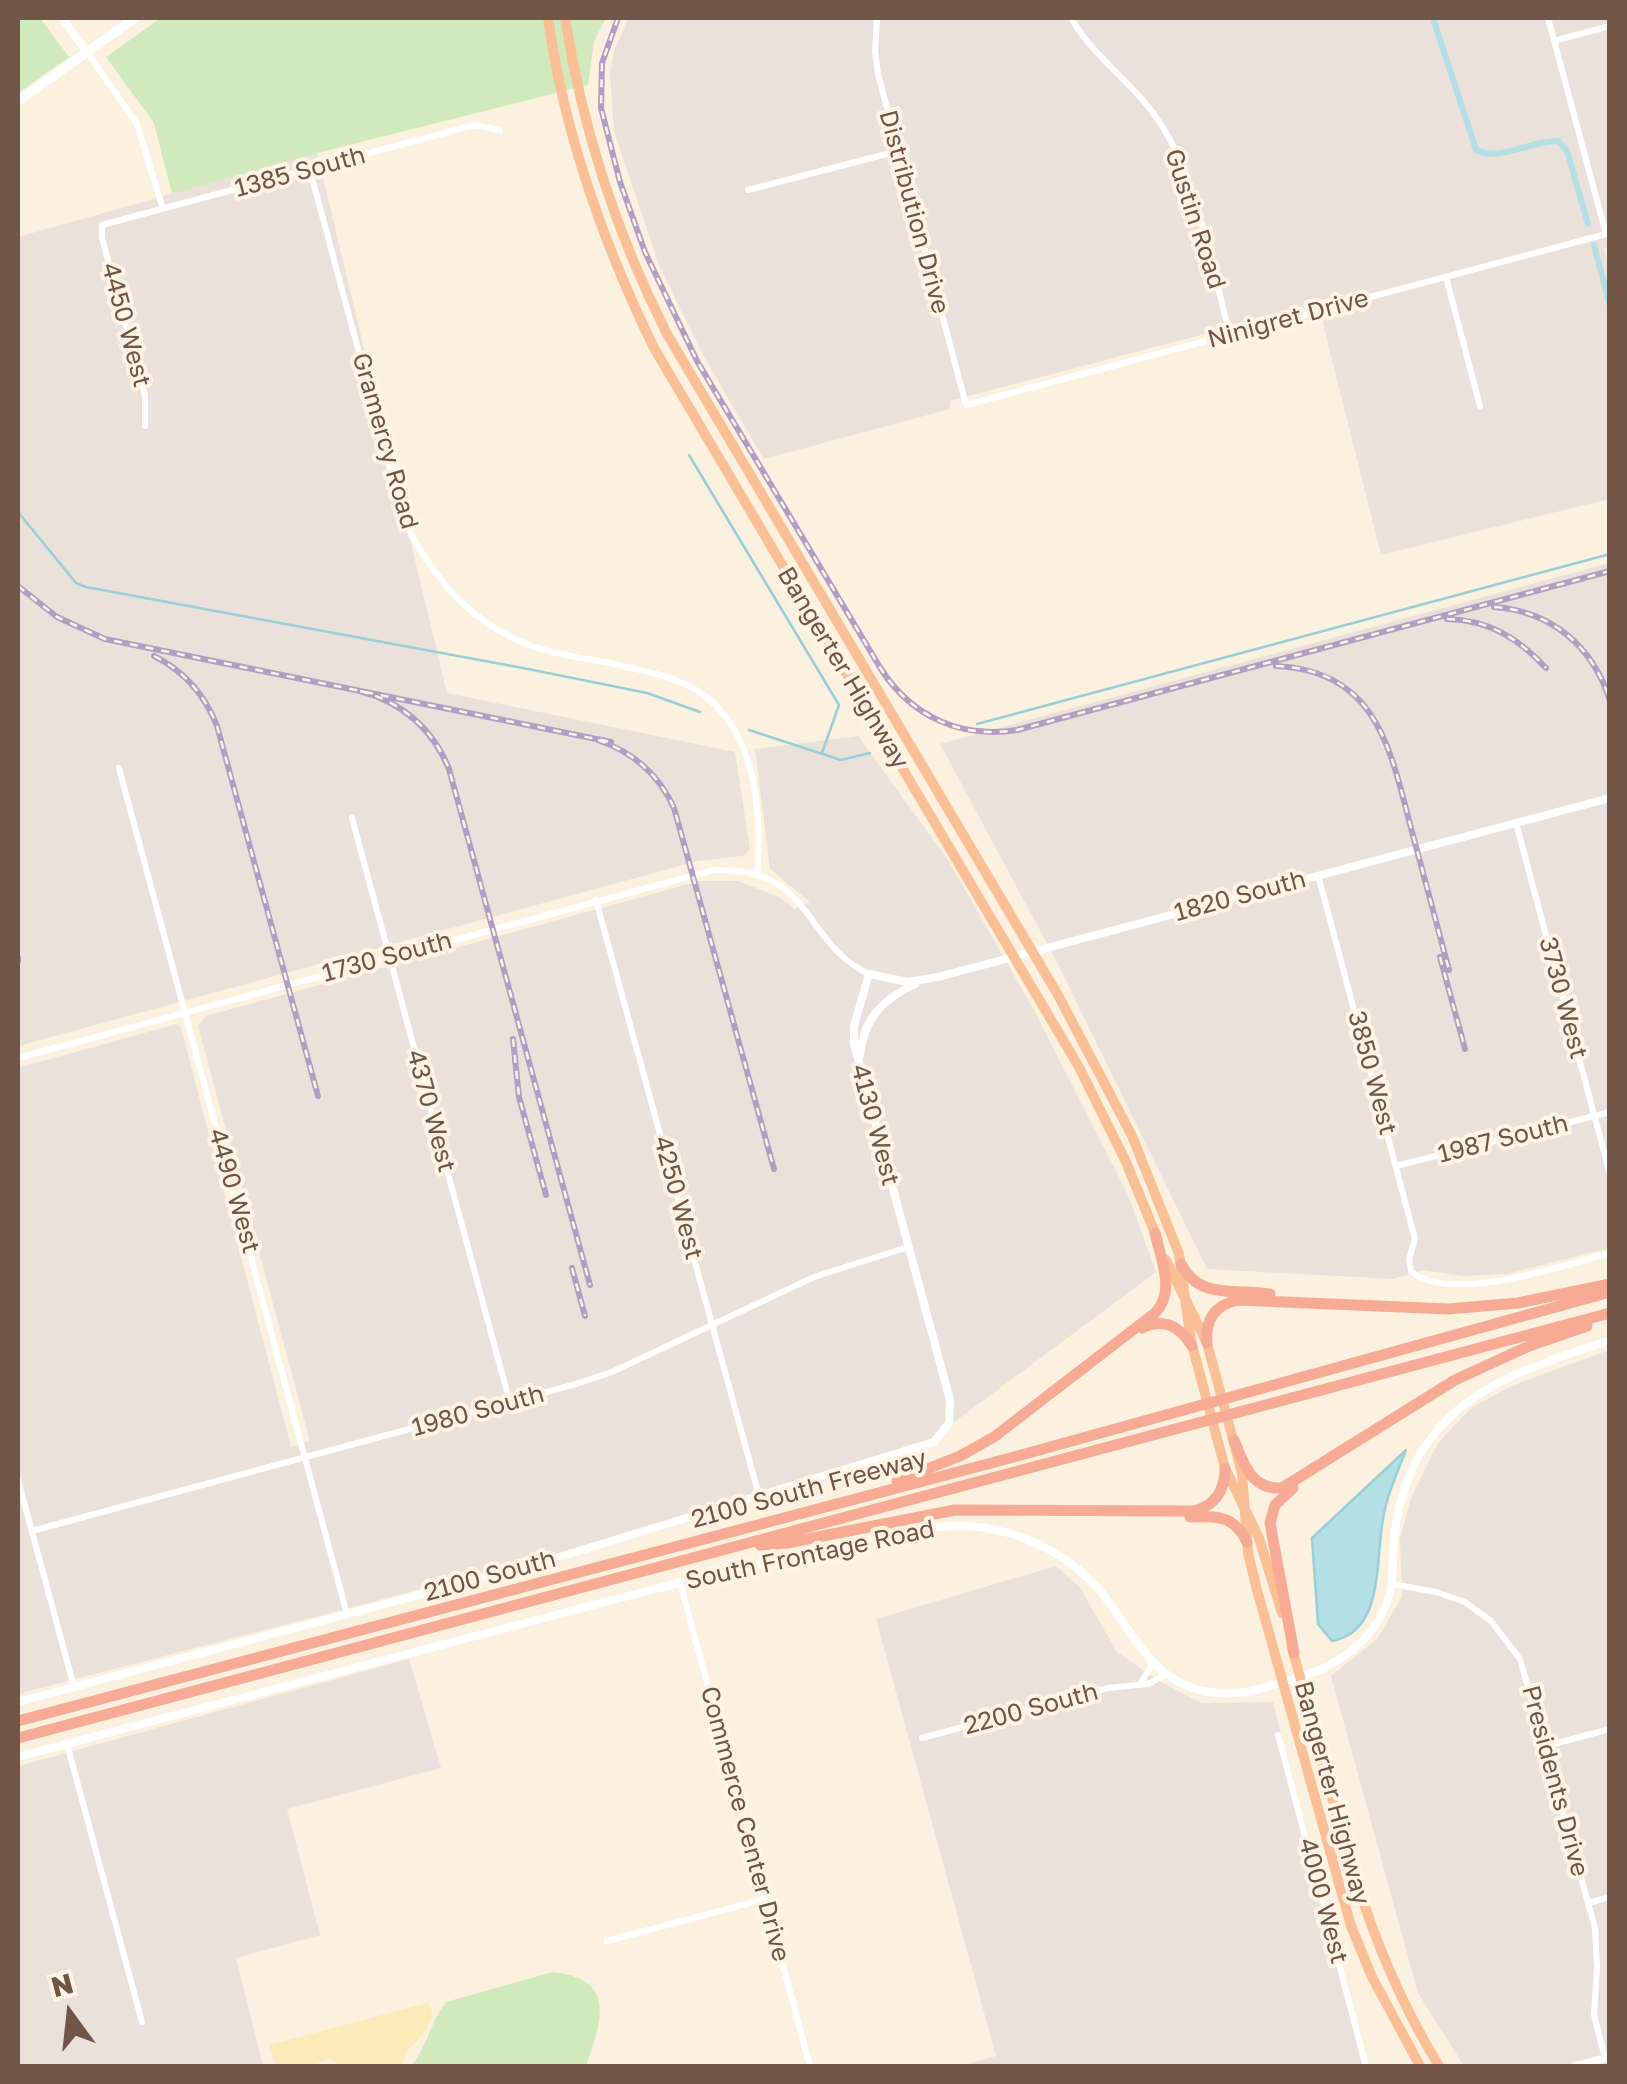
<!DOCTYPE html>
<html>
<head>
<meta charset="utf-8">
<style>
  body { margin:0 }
  #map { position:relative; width:1627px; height:2084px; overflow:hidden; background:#fcf0de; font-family:"Golos Text",sans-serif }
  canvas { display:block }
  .frame { position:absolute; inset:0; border:20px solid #715547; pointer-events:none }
  .north { position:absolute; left:20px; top:1964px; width:100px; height:100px; -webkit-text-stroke:8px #fff4e4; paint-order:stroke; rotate:345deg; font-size:28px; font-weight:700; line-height:40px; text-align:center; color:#715547 }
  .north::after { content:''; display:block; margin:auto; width:35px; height:45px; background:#715547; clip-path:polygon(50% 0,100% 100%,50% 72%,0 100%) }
</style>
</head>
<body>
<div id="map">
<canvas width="1627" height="2084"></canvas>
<div class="frame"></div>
<div class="north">N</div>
</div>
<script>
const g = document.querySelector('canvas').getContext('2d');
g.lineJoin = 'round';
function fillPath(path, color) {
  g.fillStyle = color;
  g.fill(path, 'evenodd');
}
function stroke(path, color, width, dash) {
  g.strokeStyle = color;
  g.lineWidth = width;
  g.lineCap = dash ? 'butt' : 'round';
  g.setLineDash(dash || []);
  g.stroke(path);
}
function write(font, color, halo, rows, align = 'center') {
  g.font = font + ' "Golos Text",sans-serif';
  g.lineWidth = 8;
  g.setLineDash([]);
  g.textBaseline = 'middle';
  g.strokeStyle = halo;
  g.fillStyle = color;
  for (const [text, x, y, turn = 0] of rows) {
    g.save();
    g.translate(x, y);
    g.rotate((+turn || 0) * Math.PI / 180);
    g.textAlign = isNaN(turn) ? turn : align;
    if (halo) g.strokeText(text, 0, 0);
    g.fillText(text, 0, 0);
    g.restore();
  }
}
const industrial = new Path2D(`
  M629,18H1609L1610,247L1604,249L1610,272L1609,499L1381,555L1318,304L950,401V409L764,459L704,357L659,265L614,131L610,74L614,51Z
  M317,153L447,693L735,752L750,850L742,856L698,861L18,1046V237Z
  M1609,563V1248L1507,1274L1462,1276L1424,1270L1393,1279L1207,1269L1058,964L940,744Z
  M858,736L948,860L1035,1012L1128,1195L1156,1272L930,1440L579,1548L18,1694V1068L177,1024L181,1028L291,1447L310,1441L198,1026L206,1016L700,881H738L779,897L794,909L810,902L770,869L755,749Z
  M1609,1350V2066H1464L1418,1993L1331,1676L1377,1639L1402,1597L1400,1539L1411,1498L1438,1443L1471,1408L1511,1386Z
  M1056,1566L1080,1588L1117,1652L1161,1682L1201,1703L1273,1702L1362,2066H960L996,2056L876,1619Z
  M409,1659L441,1768L287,1809L320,1935L236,1958L263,2066H18V1766Z`);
const green = new Path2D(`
  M18,18H40L69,57L18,93Z
  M161,18H606L594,41L588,85L317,153L172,194L154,123L106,57Z
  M553,1972C617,1979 602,2021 586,2066H411C427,2047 431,2021 446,2002Z`);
const sand = new Path2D(`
  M427,2003L432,2009C431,2028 419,2040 406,2051L402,2066H344L329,2059L310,2066H276L269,2045Z`);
const water = new Path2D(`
  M1406,1450C1397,1473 1387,1495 1383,1519C1375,1558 1385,1632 1332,1641L1318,1624L1312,1538Z`);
const stream = new Path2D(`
  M689,455L839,705L822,753
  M18,512L76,583L86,587L528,669L647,693L700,712
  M977,724L1610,554
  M749,730L841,760L870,753`);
const canal = new Path2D(`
  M1433,18L1476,150C1498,162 1532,140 1558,141L1567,151L1588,224
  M1594,245L1610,306`);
const minor = new Path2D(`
  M877,18L875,52L878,74L966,405L1610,233
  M1071,18C1095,59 1135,84 1160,123C1199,182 1211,267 1230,334
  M1548,18L1606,234
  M1554,41L1610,26
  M87,52L137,124L163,209
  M310,170L404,521C429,570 461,612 511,637C543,654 580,657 614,664C644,671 675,676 701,693C757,732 762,814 757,875
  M748,190L898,151
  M1446,277L1480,406
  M145,426V395L102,238V225L474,125L500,130
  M119,768L347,1614
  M352,818L510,1403
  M1516,823L1610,1174
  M1318,875L1415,1239L1409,1259L1411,1271C1449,1305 1565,1265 1610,1253
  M596,900L759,1496
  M18,1058L714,870C815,867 801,942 869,974
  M1396,1166L1610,1112
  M18,1480L74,1687
  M32,1531L576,1384L612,1372L814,1277L908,1247
  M680,1582L810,2066
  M1392,1584L1436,1592L1465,1602L1491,1621L1520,1659L1595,1928L1597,1967L1594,2015L1605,2058
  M1141,1683L1153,1663
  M1278,1735L1366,2066
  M922,1738L1108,1688L1148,1684L1167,1674
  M67,1744L142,2022
  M1546,1746L1610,1729
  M1588,1903L1610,1897
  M607,1941L765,1899`);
const tertiary = new Path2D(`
  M62,18L87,52
  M860,1055C864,1018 882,1000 915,984
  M18,1702L546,1561L934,1442L949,1423L950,1400L854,1044V1026L869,974L908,982L938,977L1610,798
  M18,1757C212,1705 406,1654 601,1603C680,1582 759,1563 839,1546C876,1538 913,1528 951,1526C1004,1524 1058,1546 1095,1585C1134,1628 1149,1687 1217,1693C1244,1696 1274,1685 1300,1677C1345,1663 1386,1631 1392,1581C1394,1562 1392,1543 1396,1524C1402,1487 1417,1451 1443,1424C1487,1377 1551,1361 1610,1340
  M1575,2066L1610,2057`);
const secondary = new Path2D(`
  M18,101L135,18`);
const trunk = new Path2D(`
  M548,18C564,133 603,243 654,348L1079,1067L1126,1162L1158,1240
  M565,18C582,127 617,235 667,334L1058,995L1132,1136L1179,1254L1191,1341L1225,1468L1259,1538L1282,1613
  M1166,1260L1207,1343L1242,1473L1248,1553L1257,1590L1351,1926L1372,1977L1420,2066
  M1292,1648C1334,1796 1357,1933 1439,2066`);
const motorway = new Path2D(`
  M1181,1264C1200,1301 1236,1288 1270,1294
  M1142,1328C1165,1317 1180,1327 1192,1346
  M1207,1343C1205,1319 1215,1305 1238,1300L1448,1309L1518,1303L1610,1284
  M1234,1440C1244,1464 1251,1490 1282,1488L1455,1380L1529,1346L1587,1326
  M897,1481L960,1456L994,1437L1155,1313C1176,1291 1161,1260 1155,1233
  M1293,1488L1275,1505L1270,1523L1294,1653
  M1190,1517C1217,1516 1234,1515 1247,1542
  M760,1545L787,1543L955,1510L1194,1511C1216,1505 1225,1490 1225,1468
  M18,1721L1014,1457L1610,1292
  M18,1738L1610,1313`);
const rail = new Path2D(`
  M618,18L602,63L601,108L620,182L645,252L697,361L881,669C912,717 961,739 1017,730L1610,571
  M18,586L57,617L105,639L611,742
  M1494,607C1551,611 1593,646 1610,701
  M1447,619C1489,620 1518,638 1546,668
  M154,656C184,671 205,695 217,726L318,1096
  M1276,666C1377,671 1390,748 1411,828C1424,875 1436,923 1449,970
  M360,691C402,702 433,729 449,769L590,1285
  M598,740C633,752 659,775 674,808L774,1169
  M1440,957L1465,1049
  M18,958V961
  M513,1039L519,1097L546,1195
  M572,1268L585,1316`);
const streetNames = [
  ["1385 South",300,172,-15],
  ["Distribution Drive",914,212,75],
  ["Gustin Road",1195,219,72],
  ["Ninigret Drive",1288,319,-15],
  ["4450 West",126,325,75],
  ["Gramercy Road",385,441,74],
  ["Bangerter Highway",843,668,59],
  ["1820 South",1240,896,-15],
  ["1730 South",387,957,-15],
  ["3730 West",1563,998,75],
  ["3850 West",1372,1073,75],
  ["4370 West",431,1111,75],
  ["4130 West",875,1125,75],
  ["1987 South",1503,1139,-14],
  ["4490 West",234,1191,74],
  ["4250 West",678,1198,75],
  ["1980 South",478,1411,-15],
  ["2100 South Freeway",809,1489,-15],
  ["South Frontage Road",810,1555,-12],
  ["2100 South",490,1576,-15],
  ["2200 South",1031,1709,-15],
  ["Presidents Drive",1555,1781,75],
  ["Bangerter Highway",1332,1793,75],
  ["Commerce Center Drive",745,1824,75],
  ["4000 West",1323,1901,75]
];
fillPath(industrial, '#eae1da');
fillPath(green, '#d0e9bd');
fillPath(sand, '#fcebb8');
fillPath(water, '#b3dfe5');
stroke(water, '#99cfd6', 2.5);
stroke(stream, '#99cfd6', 2.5);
stroke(canal, '#b3dfe5', 6);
stroke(minor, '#fff', 6);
stroke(tertiary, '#fff', 8);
stroke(secondary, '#fff', 9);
stroke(trunk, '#fabf94', 10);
stroke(motorway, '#f7ab94', 11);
stroke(rail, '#b19ec4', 6);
stroke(rail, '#fff4e4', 2.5, [8]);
write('25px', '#715547', '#fff4e4', streetNames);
</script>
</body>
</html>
